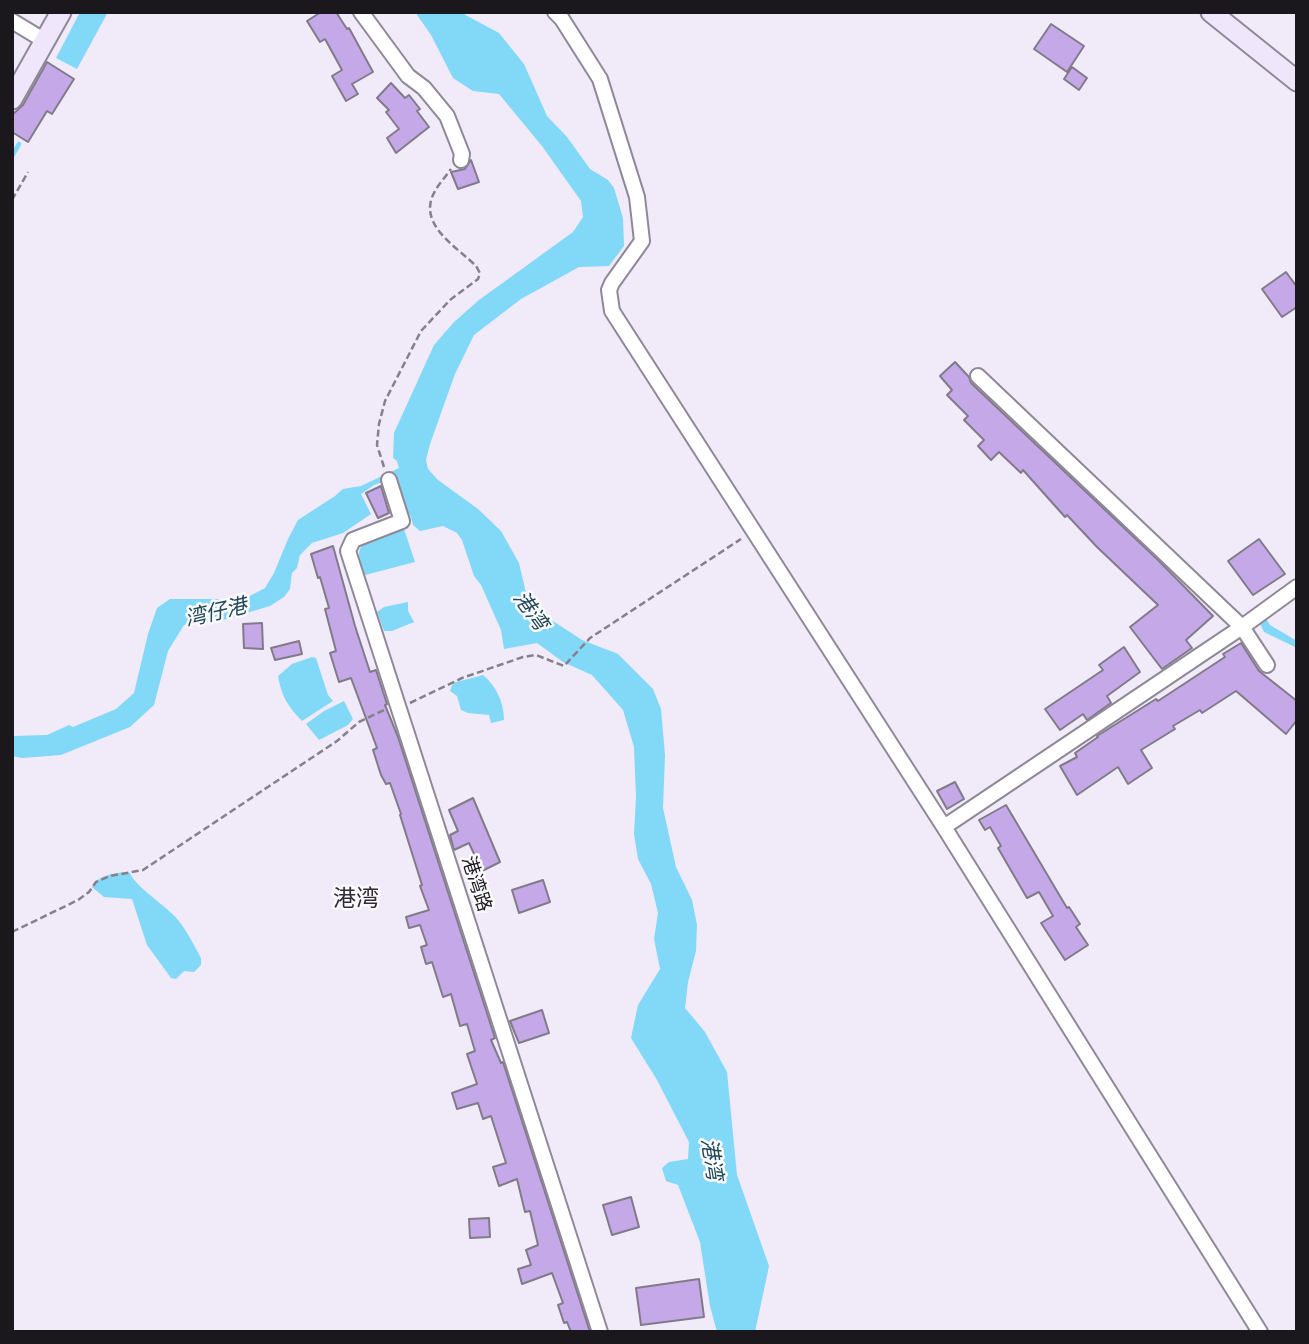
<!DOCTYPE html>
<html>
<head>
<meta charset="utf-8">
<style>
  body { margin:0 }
  #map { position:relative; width:1309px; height:1344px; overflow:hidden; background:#f0eaf9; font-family:Literata,serif }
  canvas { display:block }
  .frame { position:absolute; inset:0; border:14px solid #1a171d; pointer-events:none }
</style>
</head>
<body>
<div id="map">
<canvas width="1309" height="1344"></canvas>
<div class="frame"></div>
</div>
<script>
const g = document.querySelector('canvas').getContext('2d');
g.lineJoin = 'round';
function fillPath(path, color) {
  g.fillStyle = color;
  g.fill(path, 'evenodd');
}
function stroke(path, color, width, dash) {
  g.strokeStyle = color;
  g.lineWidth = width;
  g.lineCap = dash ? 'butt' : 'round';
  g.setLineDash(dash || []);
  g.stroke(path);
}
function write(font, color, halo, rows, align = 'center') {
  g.font = font + ' Literata,"Noto Sans SC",serif';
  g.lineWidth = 5;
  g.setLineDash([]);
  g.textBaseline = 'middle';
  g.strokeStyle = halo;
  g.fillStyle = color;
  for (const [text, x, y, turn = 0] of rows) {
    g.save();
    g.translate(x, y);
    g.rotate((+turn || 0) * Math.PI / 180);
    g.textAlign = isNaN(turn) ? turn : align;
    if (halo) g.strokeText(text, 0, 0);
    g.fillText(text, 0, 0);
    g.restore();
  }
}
const water = new Path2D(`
  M80,12H108L77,69L56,58Z
  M415,12H460L499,33L524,64L547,116L567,137L590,169L608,180L614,188L623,218L624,246L609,266L579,267L521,299L474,335L455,374L430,444L426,460L428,469L438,480L478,509L501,531L519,563L526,593L536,610L582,640L618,654L653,689L661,709L665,755L663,808L676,867L692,900L697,925L696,951L688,982L685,1008L705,1032L727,1072L737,1175L769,1266L755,1332H717L710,1306L700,1242L678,1185L666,1181L662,1168L669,1162L688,1159L689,1142L657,1080L631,1038L638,1005L660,969L654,939L658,913L651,884L638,859L634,834L636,797L634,747L623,710L592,675L563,662L537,643L504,649L501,630L481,585L474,576L462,540L457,533L443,526L420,531L413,525L411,517L389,480L374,485L361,494L371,514L343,533L312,543L300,555L297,568L292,573L290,589L284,597L270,606L223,620L184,625L168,651L154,705L130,727L61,755L22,758L12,756V736L47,735L69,725L73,727L116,709L134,693L148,634L157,608L170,599H244L265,588L274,573L288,539L298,520L335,496L343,489L361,486L399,468L397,461L393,458L394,433L434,345L454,322L479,300L573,232L583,217L581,201L542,146L499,94L473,91L453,78L431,35Z
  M404,529L415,562L365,575C360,562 354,551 366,541Z
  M408,602V611L414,622L392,631H384L377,612L384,607Z
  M1265,617L1270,625L1297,641V648L1264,632L1258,619Z
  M312,657L316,658L328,695L333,701L302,721C288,707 281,695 278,676L292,664Z
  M483,675C496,686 504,702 504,720L491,723L489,715L468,713L461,710L457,696L450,691L453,683Z
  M344,701L353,719L348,725L319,740L306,724L324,711Z
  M127,872L130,873C135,887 167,906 178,920C187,931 194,945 201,958V965L194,972L184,971L176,979L171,978L147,945L132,899L104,897L92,887C98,875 114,873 127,872Z`);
const stream = new Path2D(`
  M12,156L19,144`);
const building = new Path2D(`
  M321,12H336L347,29L349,28L373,72L352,84L358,94L346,101L332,76L342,70L325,39L320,42L307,21Z
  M1051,24L1084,46L1067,72L1034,49Z
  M47,62L74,79L52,114L47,111L28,142L12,132V115L23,105Z
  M1072,67L1087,78L1079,90L1064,79Z
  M391,83L405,98L409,95L420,109L417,111L429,127L396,153L387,138L399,129L386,112L389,110L377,98Z
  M471,160L479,182L458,189L451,172L465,169Z
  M1286,272L1297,287V307L1282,317L1262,289Z
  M955,362L969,377L971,383L1158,560L1213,616L1186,640L1192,648L1162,669L1130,627L1158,605L1097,547L1067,515L1065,517L1023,470L1021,473L999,452L991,460L978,446L984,440L964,420L968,416L947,395L952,390L940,376Z
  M381,486L389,513L378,518L366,493Z
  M1259,539L1285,574L1253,595L1228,561Z
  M333,546L355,626L370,672L376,670L387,704L385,705L398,737L495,1038L491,1040L501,1063L503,1062L590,1332H571L567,1322L564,1323L558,1305L563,1303L552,1273L522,1284L518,1269L531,1265L526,1250L538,1245L530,1211L525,1212L517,1179L499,1186L493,1167L506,1163L491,1116L483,1119L478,1103L457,1109L452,1093L477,1084L467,1054L475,1051L467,1024L460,1026L451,994L443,997L432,962L426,964L421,947L427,945L420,925L409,928L406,917L429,910L420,886L422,885L400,815L401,814L390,783L386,784L381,775L373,750L377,748L351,678L339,682L330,653L336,651L325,609L329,608L320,577L318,578L311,554Z
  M262,623L263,649L244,648L243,624Z
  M299,641L302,654L275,660L271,648Z
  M1241,643L1259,671L1297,701V720L1286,734L1236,691L1202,713L1200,710L1173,726L1175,729L1141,750L1152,768L1128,784L1118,767L1077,795L1060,766L1077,757L1075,753L1098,737L1097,736L1156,699L1158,701L1225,657L1223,654Z
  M1124,647L1140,672L1107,696L1111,703L1087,720L1083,714L1060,730L1045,709L1103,670L1099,665Z
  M955,782L964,799L947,809L937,791Z
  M473,798L500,862L482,871L469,843L454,850L450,835L458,831L449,810Z
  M1006,805L1067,908L1069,907L1080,924L1076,927L1088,945L1065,960L1041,923L1053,916L1039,892L1027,898L998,848L1001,846L990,827L985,830L979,820Z
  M543,880L550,902L519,913L512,890Z
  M542,1010L549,1033L519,1043L510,1021Z
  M631,1197L639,1227L612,1235L603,1205Z
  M489,1218L490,1237L470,1238L469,1219Z
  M699,1279L704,1317L641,1325L636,1288Z`);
const path = new Path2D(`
  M12,200L28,172
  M384,467L377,445L379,424L385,401L421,331L450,300L478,279L480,273L476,266C456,246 416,224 435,191C439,184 446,176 451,169
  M410,703L462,678L523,657L536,655L564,666L590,638L741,539
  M12,932L78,900L89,892L96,882L110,876L143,870L337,741L359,722L384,710`);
const street = new Path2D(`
  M361,12L408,76L424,88L447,116L462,154L461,160
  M555,12L562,19L600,79L637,197L642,241L612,283L609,290L612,311L944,827L1260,1332
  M12,21L45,41
  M978,376L1242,627L1267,665
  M389,480L402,521L353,540L348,551L600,1332
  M944,827L1242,627L1297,587`);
const secondary = new Path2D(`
  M1211,12L1297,81
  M12,99L61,12`);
const streetNames = [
  ["港湾路",476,884,72]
];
const waterNames = [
  ["港湾",530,611,54],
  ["湾仔港",216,613,-13],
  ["港湾",711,1159,81]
];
const quarterNames = [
  ["港湾",356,899]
];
fillPath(water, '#81d9f7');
stroke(stream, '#81d9f7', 4.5);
fillPath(building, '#c4a8e8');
stroke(building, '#817b89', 2);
stroke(street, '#8f8997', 18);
stroke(secondary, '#8f8997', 23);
stroke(path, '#85808b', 2.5, [7, 3.5]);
stroke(street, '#fff', 14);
stroke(secondary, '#efe6fb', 19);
write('19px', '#1a171d', '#fbfafd', streetNames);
write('italic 21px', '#204855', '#fbfafd', waterNames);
write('23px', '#302b36', '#fbfafd', quarterNames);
</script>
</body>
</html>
